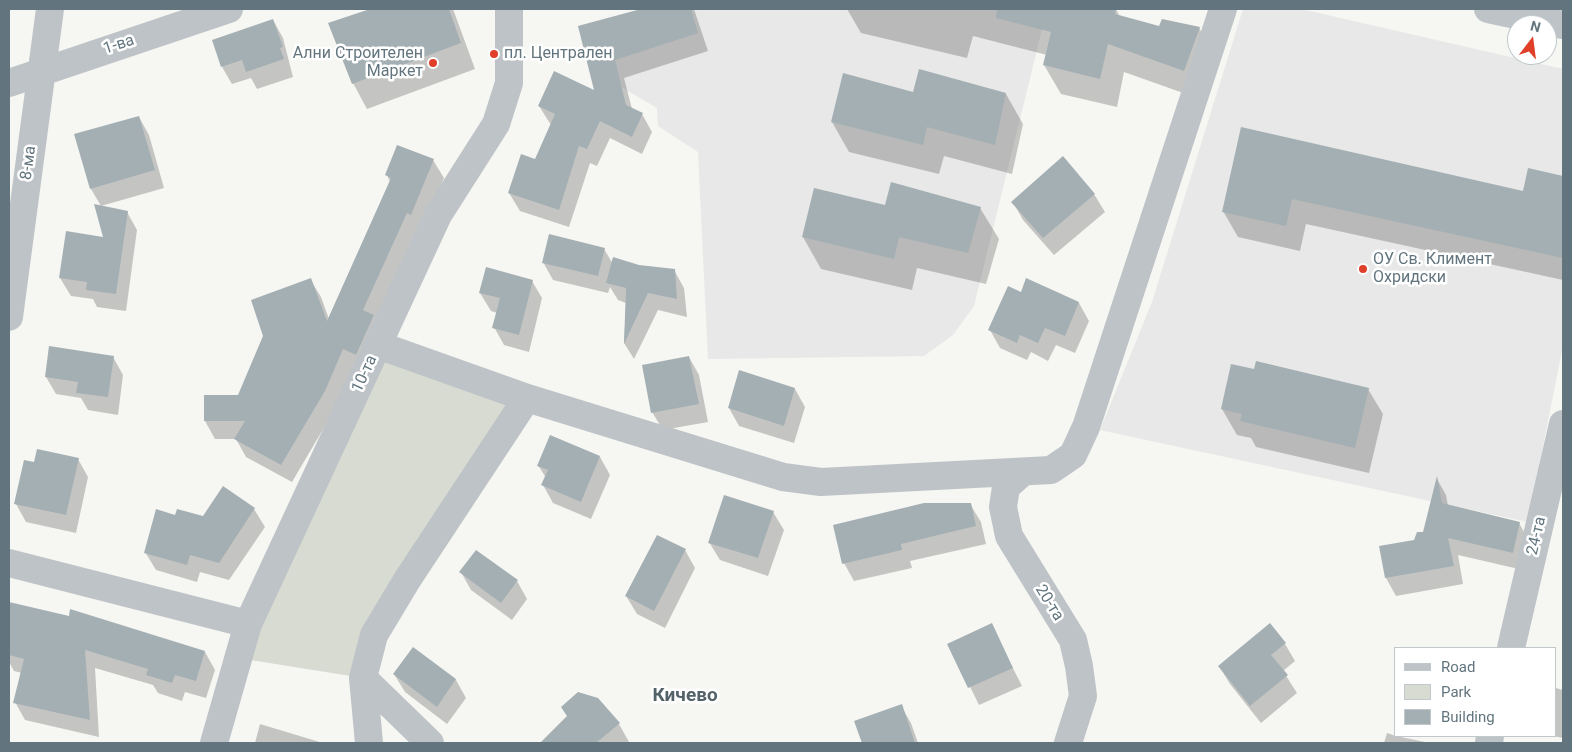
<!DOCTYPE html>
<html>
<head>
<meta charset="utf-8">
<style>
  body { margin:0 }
  #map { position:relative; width:1572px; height:752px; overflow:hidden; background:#f6f6f3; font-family:Roboto,sans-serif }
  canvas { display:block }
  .frame { position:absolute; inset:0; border:10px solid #62757e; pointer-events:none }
  .legend { position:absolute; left:1394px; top:647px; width:162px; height:90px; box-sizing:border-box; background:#fff; border:1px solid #c0c8cb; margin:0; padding:6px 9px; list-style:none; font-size:15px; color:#62757e }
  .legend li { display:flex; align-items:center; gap:10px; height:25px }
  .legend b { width:25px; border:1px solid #c0c8cb }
  .north { position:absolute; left:1507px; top:15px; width:50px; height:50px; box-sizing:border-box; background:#fff; border:1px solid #c0c8cb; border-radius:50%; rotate:15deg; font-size:14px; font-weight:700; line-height:20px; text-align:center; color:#62757e }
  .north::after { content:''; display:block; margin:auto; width:18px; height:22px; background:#e03f29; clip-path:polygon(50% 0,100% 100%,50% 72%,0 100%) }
</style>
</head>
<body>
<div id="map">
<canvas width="1572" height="752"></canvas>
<div class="frame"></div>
<ul class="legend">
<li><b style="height:6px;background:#bdc3c6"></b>Road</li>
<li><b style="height:14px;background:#d7dbd2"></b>Park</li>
<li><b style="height:14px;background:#a4afb3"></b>Building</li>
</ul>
<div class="north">N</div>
</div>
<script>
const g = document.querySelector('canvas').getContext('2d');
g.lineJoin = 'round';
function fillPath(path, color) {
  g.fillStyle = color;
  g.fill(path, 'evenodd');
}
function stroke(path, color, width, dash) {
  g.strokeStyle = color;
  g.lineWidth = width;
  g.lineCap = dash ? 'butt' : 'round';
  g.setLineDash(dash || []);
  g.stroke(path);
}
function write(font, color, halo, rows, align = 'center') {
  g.font = font + ' Roboto,sans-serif';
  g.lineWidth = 5;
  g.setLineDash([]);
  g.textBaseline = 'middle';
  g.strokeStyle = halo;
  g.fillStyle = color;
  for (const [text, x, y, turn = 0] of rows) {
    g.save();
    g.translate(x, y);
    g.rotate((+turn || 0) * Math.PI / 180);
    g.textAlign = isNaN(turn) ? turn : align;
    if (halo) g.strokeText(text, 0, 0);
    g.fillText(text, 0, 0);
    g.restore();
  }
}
const built = new Path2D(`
  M641,9H1047L974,306L953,335L924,356L708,359L698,152L658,126L657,108L589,68L578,26Z
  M1243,9H1301L1563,69V345L1528,522L1100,430L1152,302Z`);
const green = new Path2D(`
  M378,345L527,398L363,678L238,658Z`);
const shadow = new Path2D(`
  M374,9H453L475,69L367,109L353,83L330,24Z
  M645,9H694L708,51L624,78L632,109L642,114L652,132L642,154L610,138L597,166L590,163L569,227L520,211L509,193L535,160L551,125L539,106L596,92L628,14Z
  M847,9H1116L1120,17L1160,27L1199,28L1216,56L1200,99L1124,72L1117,107L1061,94L1044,65L1047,55L973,36L967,58L861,33Z
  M273,20L283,38L293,77L257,89L251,78L232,84L222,67Z
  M914,93L1006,94L1023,124L1012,174L944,156L939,174L849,152L832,122Z
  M139,117L149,135L164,188L101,206L91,189Z
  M1242,128L1524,192L1529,169L1563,177V280L1306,224L1300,251L1238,237L1223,211Z
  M433,160L444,178L422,232L335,409L292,482L246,457L236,439H215L205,421L238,397L310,279L321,297L329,319L390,182L387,175Z
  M815,190L886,207L980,208L999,239L986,284L917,268L912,290L821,269L803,237Z
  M1094,194L1105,212L1054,255L1023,220L1013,202Z
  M127,212L137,230L126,311L97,307L93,299L71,296L60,278L105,238Z
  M604,249L613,264L674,270L684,288L687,317L658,310L634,359L624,343L626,303L618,300L610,287L608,293L553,280L543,262Z
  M1027,280L1079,303L1089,321L1075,353L1056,345L1048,361L1031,352L1027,360L1000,348L990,330L1021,293Z
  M532,281L542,298L529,352L504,345L494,327L497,313L491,311L480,293Z
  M113,357L123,375L118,415L88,410L81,398L56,394L46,377Z
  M689,357L699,375L708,422L663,430L652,412Z
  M795,389L805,407L794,443L739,426L729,408Z
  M1368,389L1383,414L1369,473L1256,447L1251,438L1237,435L1222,409Z
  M550,437L600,457L610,475L591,519L553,503L543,485L546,478L538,465Z
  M78,459L88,477L76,533L26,522L16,504Z
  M1437,479L1446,495L1448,506L1519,523L1529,541L1523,570L1458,555L1463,584L1396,596L1386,578L1415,541L1424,533Z
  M223,488L254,509L265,527L229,580L200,572L197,582L156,570L145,552L176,517L204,518Z
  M970,504L981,522L986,544L910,561L912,568L854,581L844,563Z
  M773,512L784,530L768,576L720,560L709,542Z
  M685,550L695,568L665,628L637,614L626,596Z
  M461,572L517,581L527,599L512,620L471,590Z
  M9,603L205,652L215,670L206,698L185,692L182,701L158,693L153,685L95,668L99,737L25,720L15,702L22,673L14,671L9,662Z
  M991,625L1022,686L979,705L949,644Z
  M1285,644L1295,661L1283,671L1297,693L1261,723L1230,684L1219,666Z
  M413,649L456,680L466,698L447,724L405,692L394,674Z
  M1556,688L1563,690V738L1553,736H1556Z
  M901,706L911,723L918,743H863L856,722Z
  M562,708L619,724L629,742L542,743L568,717Z
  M260,724L323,743H255Z
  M1387,733L1396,736L1430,743H1384Z`);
const building = new Path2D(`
  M370,9H449L461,43L352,84L328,23Z
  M641,9H691L698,33L615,60L626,105L643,113L632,137L600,121L587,149L579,146L559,210L508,193L521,154L535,159L555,114L538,106L554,71L594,90L578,26Z
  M997,9H1116L1115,14L1159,26L1162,19L1200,27L1184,71L1108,44L1100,79L1043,65L1051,32L996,18Z
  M273,19L283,47L280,48L284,59L246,72L242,60L221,67L212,40Z
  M919,69L1006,93L995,145L927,127L923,145L831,122L843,73L913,92Z
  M139,116L155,170L90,189L74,134Z
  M1241,127L1523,191L1528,168L1563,176V258L1292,199L1286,226L1222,212Z
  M397,145L434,159L411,215L407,213L363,310L374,315L356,355L343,349L325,391L281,465L234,439L245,421H204V395H238L263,336L251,300L311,278L327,321L391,178L385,175Z
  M1063,156L1095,194L1043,238L1011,202Z
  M891,182L981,207L968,253L899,237L894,259L802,237L814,188L885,205Z
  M94,204L128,211L116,294L86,290L87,282L59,278L66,231L103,237Z
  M549,234L605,248L598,276L542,263Z
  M613,257L639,265L675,269L677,299L648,293L624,344L626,288L606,283Z
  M486,267L533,280L519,335L492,328L500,298L479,293Z
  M1026,278L1079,302L1065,336L1045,328L1038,343L1020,335L1017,343L988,330L1008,286L1021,292Z
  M49,346L114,356L108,397L76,393L78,382L45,377Z
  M689,356L699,404L651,413L642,365Z
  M1256,361L1369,388L1355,448L1240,421L1242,414L1221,409L1231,364L1254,369Z
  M739,370L795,388L784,426L728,408Z
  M550,435L600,456L581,502L541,485L548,470L537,466Z
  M37,449L79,458L66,515L14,504L24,460L34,462Z
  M1437,476L1442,503L1520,522L1513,553L1448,538L1454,566L1385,578L1379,546L1414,540L1417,532H1423Z
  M223,486L255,508L219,563L190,555L187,565L144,553L156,509L175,515L177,509L203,516Z
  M724,495L774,511L758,558L708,543Z
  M924,503H971L976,526L901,544L902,550L842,564L833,525Z
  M657,535L686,549L654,611L625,596Z
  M476,550L518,580L501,603L459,572Z
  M9,602L69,616L70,609L205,651L196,681L175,675L172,683L146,675L148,669L85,650L90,720L13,703L24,659L9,655Z
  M992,623L1013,668L968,688L947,644Z
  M1270,623L1286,643L1271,655L1288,675L1250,706L1218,666Z
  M413,647L456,679L437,707L393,674Z
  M578,692L598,698L620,723L596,743H540L567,716L561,707Z
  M902,704L915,743H862L854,721Z`);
const minor = new Path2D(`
  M1488,9L1563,25
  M9,83L229,9
  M9,317L50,9
  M378,345L527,398L783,477L821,482L1051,470L1073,455L1086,427L1223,9
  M1023,472L1006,487L1003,507L1009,536L1073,640L1079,666L1083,696L1068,743
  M9,563L248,624
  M1511,648L1563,424
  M363,678L430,743
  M214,743L248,624L438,215L496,124L509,83V9
  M369,743L363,678L374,635L407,580L527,398
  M1489,743L1490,736`);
const markers = [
  [494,54,5,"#e03f29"],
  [433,63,5,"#e03f29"],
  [1363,269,5,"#e03f29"]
];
const streetNames = [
  ["1-ва",119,45,-18],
  ["8-ма",29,163,-82],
  ["10-та",365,374,-65],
  ["24-та",1537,536,-77],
  ["20-та",1049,603,58]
];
const poiNames = [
  ["Ални Строителен",423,54,"right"],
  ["Маркет",423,72,"right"],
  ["пл. Централен",504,54],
  ["ОУ Св. Климент",1373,260],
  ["Охридски",1373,278]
];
const quarterNames = [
  ["Кичево",685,696]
];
fillPath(built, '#e7e8e7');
fillPath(green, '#d7dbd2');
fillPath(shadow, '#0003');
fillPath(building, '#a4afb3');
stroke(minor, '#bdc3c6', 28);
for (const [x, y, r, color] of markers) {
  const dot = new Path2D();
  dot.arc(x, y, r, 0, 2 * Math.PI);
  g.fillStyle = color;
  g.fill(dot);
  stroke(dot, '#fff', 2);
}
write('16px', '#62757e', '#fff', streetNames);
write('16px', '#62757e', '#fff', poiNames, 'left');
write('bold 19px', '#546269', '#fff', quarterNames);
</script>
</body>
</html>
